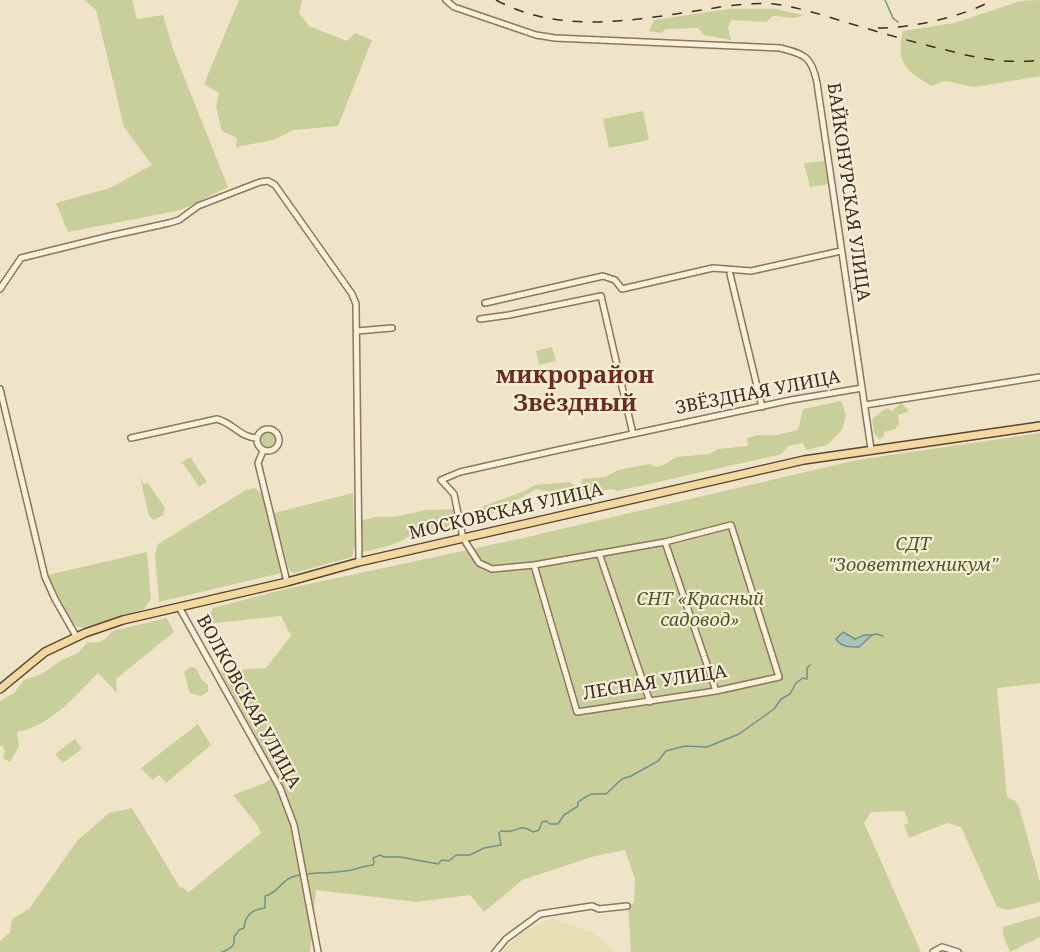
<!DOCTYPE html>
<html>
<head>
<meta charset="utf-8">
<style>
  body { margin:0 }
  canvas { display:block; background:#f0e4c8 }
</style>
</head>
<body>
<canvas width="1040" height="952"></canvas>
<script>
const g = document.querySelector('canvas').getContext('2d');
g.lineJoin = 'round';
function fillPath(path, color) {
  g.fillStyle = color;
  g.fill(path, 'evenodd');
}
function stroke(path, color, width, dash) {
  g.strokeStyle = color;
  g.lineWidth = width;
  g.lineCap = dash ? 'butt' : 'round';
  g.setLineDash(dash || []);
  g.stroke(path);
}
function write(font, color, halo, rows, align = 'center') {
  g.font = font + ' "Noto Serif",serif';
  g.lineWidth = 4.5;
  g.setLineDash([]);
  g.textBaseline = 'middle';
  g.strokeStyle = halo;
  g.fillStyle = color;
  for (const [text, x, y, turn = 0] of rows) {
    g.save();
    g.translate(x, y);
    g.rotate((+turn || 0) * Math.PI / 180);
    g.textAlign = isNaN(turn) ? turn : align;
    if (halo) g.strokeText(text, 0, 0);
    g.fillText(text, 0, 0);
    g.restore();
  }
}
const farmland = new Path2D(`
  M551,918L593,932L615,952H501L522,933Z`);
const green = new Path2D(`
  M84,0H132L137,19L163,15L173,49L228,187L181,210L68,232L56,203L110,188L152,165L124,127L96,10Z
  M239,0H302L299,13L309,26L347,41L355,33L372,40L338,126L294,130L273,140L236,147L237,138L222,131L216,107L219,93L204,84Z
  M1040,0V76L975,87L945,81L932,86C906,71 895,63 903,31L954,23L1020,1Z
  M729,9H775L804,15L795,18L773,16L766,22L731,20L728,27L731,40L704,35L698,28L666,29L661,33L649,31L654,20Z
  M643,111L649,140L609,148L603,119Z
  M824,161L828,184L810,187L804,163Z
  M552,347L556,361L539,365L536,351Z
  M841,401L846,415L842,430L827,445L806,450L803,443L788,446L782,454L618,491L611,489L575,497L537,489L478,521L474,515L484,506L525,491L535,485L570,482L575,486H581L582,479L605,477L618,470L649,464L656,467L664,465L676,457L709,454L718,449L748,446L747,438L758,435H777L798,430L803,409Z
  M901,403L909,411L898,415L899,424L895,429L884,432V437L879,439L874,433L872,419L886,408L892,411Z
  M259 441a9 9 0 1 1 18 0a9 9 0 1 1-18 0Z
  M1040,433V683L997,688L1007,797L1015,801L1019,807L1040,882V902L1008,910L997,907L961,827L947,823L909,838L904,825L909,823L904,811L871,812L864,823L921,952H631L628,905L634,903L635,879L625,850L595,856L522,880L484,912L470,895L416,902L316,890L310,952H0V941L10,932L12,919L29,909L77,841L109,813L132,808L179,886L189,892L261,833L258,826L233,795L267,782L276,773L220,671L266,668L291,636L281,616L205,624L213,608L281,590L523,538L857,460Z
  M190,457L207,482L199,487L185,466L181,463Z
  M139,472L143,484L148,483L165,508L163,515L154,520L149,516Z
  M254,488L259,491L263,497L281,573L159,602L155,555L158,544L246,490Z
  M353,493L355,546L352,557L294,573L289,570L274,513Z
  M453,509L458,528L437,533L423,525C402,545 389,546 362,552V520L377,517H394L426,510Z
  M147,552L151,599L144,609L85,628L77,627L70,620L48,575Z
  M167,618L174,632L116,679L117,693L98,673C74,697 52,725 17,732L19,746L10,762L3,758L5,752L3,746H0V701L14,693L24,680L42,674L60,661L78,653L88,642C100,644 105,641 112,631Z
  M190,667L196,668L202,680L208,685V692L201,696L190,693L184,672Z
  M198,724L211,745L166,783L159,775L152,780L141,768Z
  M75,739L82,749L63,763L55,754Z
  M1040,916V937L1010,952L1003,935V927Z`);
const water = new Path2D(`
  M843,632L855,639L864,635H872L859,647C850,647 841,647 836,639Z`);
const stream = new Path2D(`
  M885,0L893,18L898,22
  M872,635L877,634L883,636
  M222,952C230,949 236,946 234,937L239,930L244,928C245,915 253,909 265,908V896C278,893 281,881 292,877C309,871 327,874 345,871C354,870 363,866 373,865L374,863L373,858L380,855L384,857H400L438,864L442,860L449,861L456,855H470L484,848L501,845L499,833L501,831C504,831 508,832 511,831C523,829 519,824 533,832L539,830L542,822L546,821L550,824H558L564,815L578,806V802C591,793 591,793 606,794L622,779L631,776L658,761L666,751L685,746L707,747L739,734L774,709L781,699L790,694L796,683L803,678L807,679V668L810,665`);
const minor = new Path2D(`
  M446,0L454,7L536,35L555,38L780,48C805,54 812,57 817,83L871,449
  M730,274L762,407
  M0,289L21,258L110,236L169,223L179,220L198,206L260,182L268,181L275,185L352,294L356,304L359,562
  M485,303L603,276L615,280L622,289L713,268L751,271L841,251
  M480,319L509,315L601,296L633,434
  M357,331L392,328
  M0,389L45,577L55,599L76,636
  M865,405L1040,377
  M257 440a11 11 0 1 1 22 0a11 11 0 1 1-22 0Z
  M131,438L217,419C233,423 241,438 257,438
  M263,451L258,463L287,582
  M665,542L716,691
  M599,553L650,702
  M534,565L577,712L716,691L779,677L731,525L665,542L534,565L492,569L479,563L463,538L454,494L441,480L460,472L558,450L791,400L862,388
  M179,607L280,788L294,825L318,952
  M495,952L506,939L540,914L592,906L599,909L627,906
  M933,952L942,947L958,952`);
const major = new Path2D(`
  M0,689L45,652L85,633L123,620L287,582L359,562L804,460L1040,426`);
const rail = new Path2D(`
  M496,0C560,35 634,20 702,10C725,6 751,2 774,4C805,8 833,19 862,27C891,36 921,44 950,51C980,59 1009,64 1040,60
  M878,28C912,28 963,17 993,0`);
const streetNames = [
  ["БАЙКОНУРСКАЯ УЛИЦА",848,192,82],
  ["ЗВЁЗДНАЯ УЛИЦА",758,393,-11],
  ["МОСКОВСКАЯ УЛИЦА",506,512,-13],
  ["ЛЕСНАЯ УЛИЦА",655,683,-9],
  ["ВОЛКОВСКАЯ УЛИЦА",248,702,61]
];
const parkNames = [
  ["СДТ",913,545],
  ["\"Зооветтехникум\"",913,566],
  ["СНТ «Красный",700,600],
  ["садовод»",700,621]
];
const districtNames = [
  ["микрорайон",575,376],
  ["Звёздный",575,404]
];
fillPath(farmland, '#e6deb5');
fillPath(green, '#c9cf9b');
fillPath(water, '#a9c4bc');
stroke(water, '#6f938a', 1.5);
stroke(stream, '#6f938a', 1.5);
stroke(minor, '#8d765c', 8);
stroke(major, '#5b4430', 10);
stroke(minor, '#faf1dc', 5);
stroke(major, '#f3d9a0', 7);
stroke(rail, '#3d2e20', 1.5, [10, 10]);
write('18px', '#3d2e20', '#f7eed8', streetNames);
write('italic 18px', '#4d5a26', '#f7eed8', parkNames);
write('bold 24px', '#6b2e1e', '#f7eed8', districtNames);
</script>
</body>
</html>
